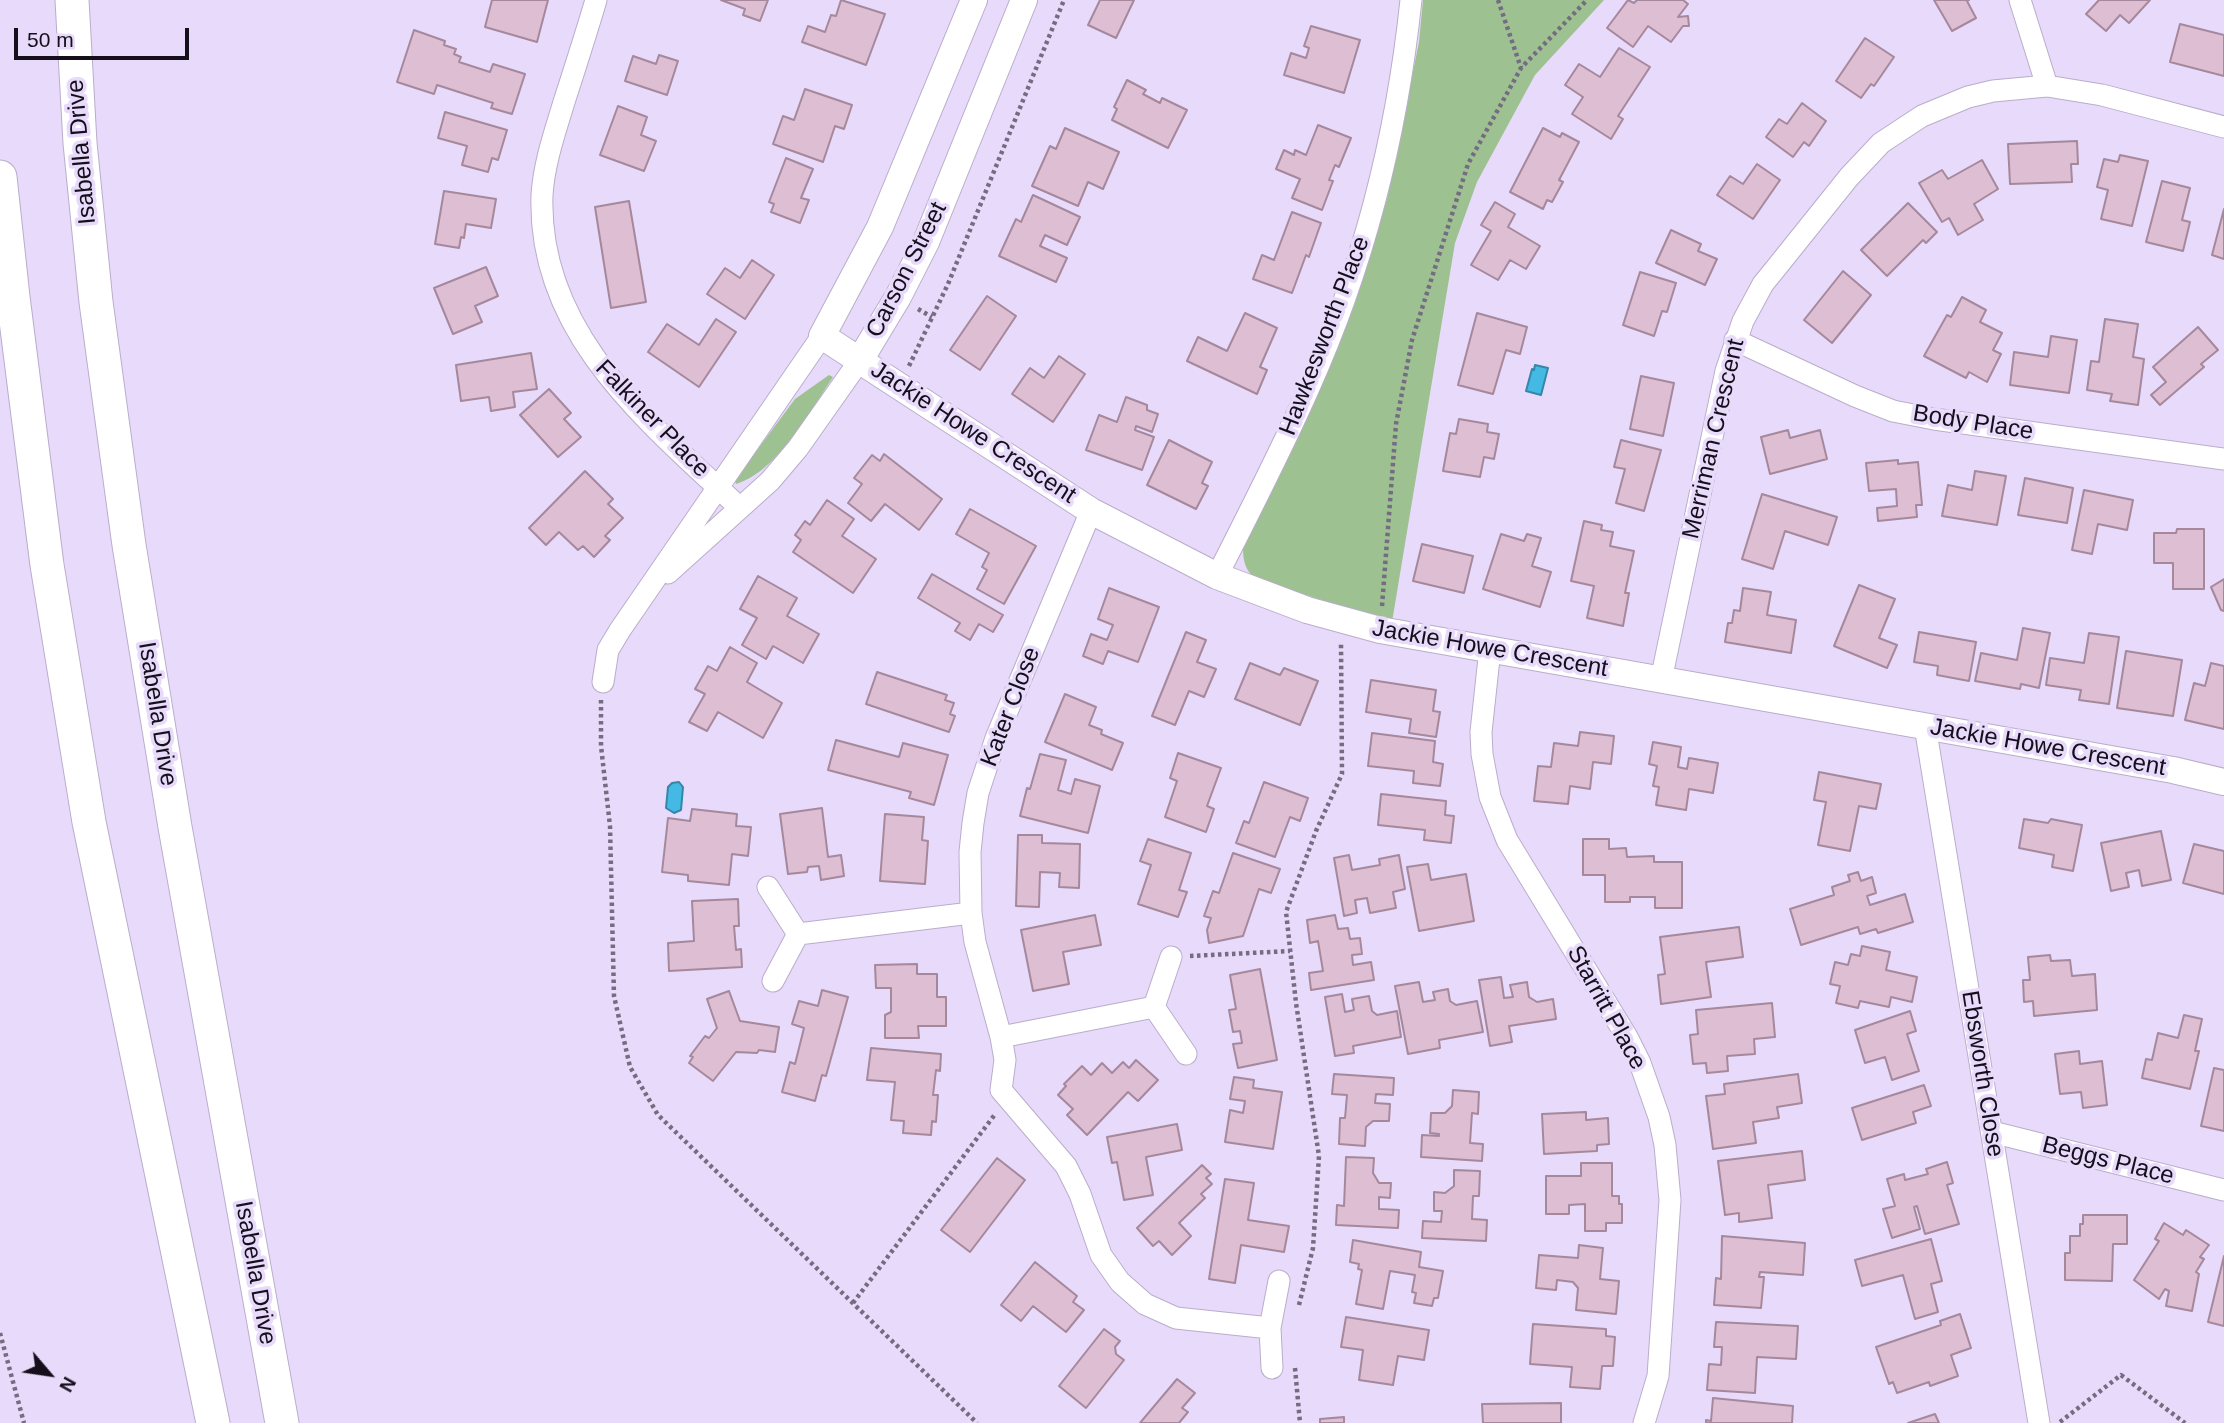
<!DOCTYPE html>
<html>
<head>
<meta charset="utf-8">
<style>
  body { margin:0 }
  #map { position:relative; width:2224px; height:1423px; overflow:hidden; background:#e8dafa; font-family:Arial,sans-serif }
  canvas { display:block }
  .north { position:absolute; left:14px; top:1339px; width:70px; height:70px; -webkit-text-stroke:5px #e8dafa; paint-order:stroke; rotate:119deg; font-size:19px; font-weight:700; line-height:28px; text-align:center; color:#140f1a }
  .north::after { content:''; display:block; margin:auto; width:24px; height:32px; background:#140f1a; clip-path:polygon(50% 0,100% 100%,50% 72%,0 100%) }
  .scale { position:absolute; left:14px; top:28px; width:175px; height:32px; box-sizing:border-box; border:4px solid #140f1a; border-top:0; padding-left:9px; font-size:21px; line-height:24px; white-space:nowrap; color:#140f1a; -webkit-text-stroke:5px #e8dafa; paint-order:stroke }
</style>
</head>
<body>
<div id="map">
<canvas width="2224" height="1423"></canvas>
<div class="north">N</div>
<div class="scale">50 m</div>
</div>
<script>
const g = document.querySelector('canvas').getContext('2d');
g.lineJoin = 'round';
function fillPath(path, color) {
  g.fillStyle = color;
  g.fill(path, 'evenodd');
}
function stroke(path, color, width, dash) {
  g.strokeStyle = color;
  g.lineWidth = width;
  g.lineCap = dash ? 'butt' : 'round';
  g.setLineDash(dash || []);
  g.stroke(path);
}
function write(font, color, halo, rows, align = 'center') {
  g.font = font + ' Arial,sans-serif';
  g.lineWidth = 7;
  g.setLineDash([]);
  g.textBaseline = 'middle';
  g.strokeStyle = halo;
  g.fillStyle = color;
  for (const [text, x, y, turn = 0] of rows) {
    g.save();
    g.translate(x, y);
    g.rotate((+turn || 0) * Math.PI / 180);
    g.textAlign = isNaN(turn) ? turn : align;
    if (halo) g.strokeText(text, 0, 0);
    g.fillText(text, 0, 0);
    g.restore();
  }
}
const green = new Path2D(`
  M1423,0H1604L1535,75L1477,182L1455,243L1392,622L1255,579C1245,569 1243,561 1243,547L1311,410L1354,306L1387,199L1419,42Z
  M829,375L833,377C811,410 776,473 736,484L735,480L795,399Z`);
const water = new Path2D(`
  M1535,365L1548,368L1541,395L1526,391L1532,369L1534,370Z
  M672,783L679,782L683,787L681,810L674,813L666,808L668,787Z`);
const building = new Path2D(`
  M492,0H548L537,42L485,27Z
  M721,0H768L760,21L743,15L745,9Z
  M841,0L885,14L866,65L802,42L808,26L825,32L831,15L836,16Z
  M1100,0H1134L1116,38L1088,25Z
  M1628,0L1634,3L1637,0H1683L1688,4L1678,17L1688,16L1689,26H1683L1671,42L1648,26L1633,47L1607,28Z
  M1934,0H1969L1967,1L1976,18L1952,31Z
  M2099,0H2150L2129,23L2120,15L2106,31L2086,14Z
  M2180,24L2224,35V76L2170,62Z
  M1311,26L1360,40L1344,93L1284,75L1291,53L1306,58L1309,48L1304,46Z
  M414,30L445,41L444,45L456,49L454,54L461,57L459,62L490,72L493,64L525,74L512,114L491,108L493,103L437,85L434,94L397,82Z
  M1865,38L1894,57L1874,86L1871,84L1861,98L1836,81Z
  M1619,48L1650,67L1618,116L1623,119L1611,139L1572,114L1583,97L1565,85L1579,64L1600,77Z
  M659,55L678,61L667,95L625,81L633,56L656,64Z
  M1127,80L1146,90L1143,94L1160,103L1162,98L1187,110L1168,148L1112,120L1117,109L1114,107Z
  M805,89L852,105L844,129L835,126L823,162L773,144L783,116L794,120Z
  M1802,103L1826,121L1809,146L1804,142L1793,157L1766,137L1779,119L1787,124Z
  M618,106L647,117L641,135L656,141L644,171L600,155Z
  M445,112L507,130L498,160L492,158L488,172L462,165L467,146L438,138Z
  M1318,125L1351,138L1339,167L1335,165L1329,180L1333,181L1322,210L1292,198L1300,179L1276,169L1284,150L1294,155L1295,150L1306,155Z
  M1065,128L1119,152L1103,189L1088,182L1078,206L1032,186L1050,146L1056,149Z
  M1543,128L1560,137L1562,133L1579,142L1559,180L1563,182L1552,202L1547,200L1543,209L1510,192Z
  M2077,141L2078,164H2071L2072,182L2010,184L2008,144Z
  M2120,155L2148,161L2132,226L2101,219L2108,190L2097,187L2104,159L2118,162Z
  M786,158L813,169L801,198L809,200L800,223L771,212L774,204L769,202Z
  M1982,160L1998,189L1974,204L1983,220L1958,235L1949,218L1942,222L1919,183L1942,170L1948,179Z
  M1757,164L1780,180L1753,219L1717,195L1730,176L1743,184Z
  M2162,181L2190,188L2182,220L2190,222L2183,251L2146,242Z
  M444,191L496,199L491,228L466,224L464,238L461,237L459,248L435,244Z
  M1033,195L1080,217L1067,245L1045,235L1040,246L1067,258L1056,282L999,256L1016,219L1021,222Z
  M629,201L646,302L611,308L595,207Z
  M1495,202L1515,214L1508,227L1540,246L1526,269L1510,260L1498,280L1471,265L1491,231L1481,225Z
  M1908,203L1937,232L1926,243L1923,240L1887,276L1861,250Z
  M2224,209V259L2212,255Z
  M1292,212L1321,223L1309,257L1306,255L1292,293L1253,279L1262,255L1274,260Z
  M1671,230L1701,244L1698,251L1717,259L1705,285L1656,263Z
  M752,260L774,275L745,319L707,294L725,268L740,278Z
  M486,267L498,296L475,306L482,322L453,334L434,288Z
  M1843,271L1871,295L1832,343L1804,320Z
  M1640,272L1676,283L1667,312L1662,311L1654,336L1623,325Z
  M987,296L1016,316L980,370L950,350Z
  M1962,297L1986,310L1980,322L2002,333L1993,350L2001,354L1987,382L1969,372L1966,378L1924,356L1947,315L1951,317Z
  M1245,313L1277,328L1260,367L1267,370L1257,394L1187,361L1198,337L1227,351Z
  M1477,313L1527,327L1520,354L1506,350L1493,394L1458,385Z
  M716,319L736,332L699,387L648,352L667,324L699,345Z
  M2105,319L2138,324L2133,357L2144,359L2138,405L2110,401L2112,394L2087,390L2091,361L2099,362Z
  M2198,327L2218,350L2201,364L2204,367L2160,405L2151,395L2166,382L2153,367Z
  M2051,336L2077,340L2069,393L2010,385L2014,352L2048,357Z
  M531,353L537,389L513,392L515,407L491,411L489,397L461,401L456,365Z
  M1059,356L1085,374L1053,422L1012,394L1030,368L1044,378Z
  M1641,376L1674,383L1663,436L1630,429Z
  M549,389L571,413L564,419L581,437L558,457L520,415Z
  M1126,397L1147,405V410L1158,414L1152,432L1136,426L1135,430L1154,437L1142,470L1086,450L1099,415L1117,422Z
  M1459,419L1488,424L1487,432L1499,434L1494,459L1484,457L1480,477L1443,471L1450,433L1456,434Z
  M1788,430L1790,438L1820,430L1827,459L1770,474L1761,437Z
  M1169,440L1212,462L1202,483L1208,486L1196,509L1147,485Z
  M1621,440L1661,450L1644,511L1616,503L1625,469L1614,467Z
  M884,454L942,499L919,530L885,504L871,521L848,503L862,484L854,478L872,455L880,461Z
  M1898,460V464L1918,462L1922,505H1916L1917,517L1878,521L1877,508L1897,506L1896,489L1869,491L1866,463Z
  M585,471L613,499L608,504L623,518L605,536L610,540L594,557L583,546L578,550L559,532L546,545L529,528Z
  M1975,471L2006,476L1997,525L1942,516L1948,485L1972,490Z
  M2025,478L2073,488L2067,523L2018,515Z
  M2084,490L2133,500L2127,530L2098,524L2092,554L2072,550Z
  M1762,494L1837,517L1828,545L1785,531L1773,569L1742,559Z
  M827,500L854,519L842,536L876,559L853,593L793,552L801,540L795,535L805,521L810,525Z
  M970,509L1036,546L1004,604L977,589L987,570L982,567L989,553L956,534Z
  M1584,521L1602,525L1601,530L1613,532L1610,546L1634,551L1625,593H1629L1623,626L1587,618L1594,586L1571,581Z
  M2177,529H2204V589H2173V563H2154V533H2176Z
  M1501,534L1524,541L1527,534L1541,538L1532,566L1551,572L1540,607L1483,589Z
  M1422,544L1473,556L1464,593L1413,581Z
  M932,574L1003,615L993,632L979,624L970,640L955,631L960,623L918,598Z
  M758,576L797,598L787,616L819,634L803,663L773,646L766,659L742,645L757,618L740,609Z
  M2224,579V611L2221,610L2211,587Z
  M1859,585L1895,599L1879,638L1897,645L1887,668L1834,646Z
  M1109,588L1159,607L1138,662L1108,651L1103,664L1083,656L1091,634L1107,640L1113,625L1098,619Z
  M1743,588L1771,592L1767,615L1796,620L1791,653L1725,642L1728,623H1732L1734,610L1740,611Z
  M2023,628L2050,633L2039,688L2021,684L2020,689L1975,681L1981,653L2017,660Z
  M1186,632L1206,640L1197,662L1216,669L1204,697L1189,691L1175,725L1152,716Z
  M1919,632L1976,642L1969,681L1937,675L1938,666L1914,662Z
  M2089,633L2119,637L2109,704L2079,700L2081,690L2046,685L2050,658L2084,663Z
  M730,647L757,663L747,682L782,703L763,738L718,712L707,731L689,722L705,694L695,689L708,666L717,671Z
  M2126,651L2182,660L2173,716L2117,708Z
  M1250,663L1280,675L1284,668L1318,681L1300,725L1235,699Z
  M2211,663L2224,666V729L2185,720L2194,683L2205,686Z
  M877,672L947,695L945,700L954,703L950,714L955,716L949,732L866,704Z
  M1371,680L1436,690L1433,711L1440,712L1436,737L1409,733L1411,719L1366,712Z
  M1065,694L1096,707L1089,725L1102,730L1101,734L1123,743L1112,770L1045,742Z
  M1580,732L1614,736L1611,764L1593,762L1590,789L1570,786L1568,804L1534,801L1538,766L1551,767L1554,743L1578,746Z
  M1372,733L1435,741L1433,762L1443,764L1440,786L1413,783L1414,771L1368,766Z
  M836,740L899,757L903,743L948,755L934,805L909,798L911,792L828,770Z
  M1653,742L1681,747L1678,767L1687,769L1689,758L1718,763L1713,793L1689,789L1686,810L1656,805L1659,787L1653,786L1657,766L1649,764Z
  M1178,753L1221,768L1207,806L1214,809L1206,832L1165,817L1177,781L1170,778Z
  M1040,754L1066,760L1058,790L1071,794L1075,779L1100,786L1088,833L1020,816L1027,788L1030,789Z
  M1819,772L1881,784L1876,809L1859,806L1850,851L1818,845L1826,802L1814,800Z
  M1264,782L1308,798L1300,821L1290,817L1275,857L1236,843L1244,821L1249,823Z
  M1381,794L1446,801L1445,815L1454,816L1451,843L1424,840L1425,830L1378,825Z
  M822,808L828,857L841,855L844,876L821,880L819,866L808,867L807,872L788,874L780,814Z
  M692,809L737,814L736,826L751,827L748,856L732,854L729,885L688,881V875L662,872L668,818L690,821Z
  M885,814L924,817L922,840L928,841L925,884L880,881Z
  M2024,819L2048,823L2051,819L2082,825L2073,871L2052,867L2054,855L2019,848Z
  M2161,831L2171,880L2142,886L2139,870L2126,873L2129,887L2111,891L2101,843Z
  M1018,835H1042V843L1080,844L1079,888L1059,887L1060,873L1040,872L1039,907L1016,906Z
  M1148,839L1191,853L1179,890L1187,892L1178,917L1138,904L1151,865L1140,861Z
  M1583,839H1609V849L1626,848L1627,857L1654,856V862H1682V908H1655V897H1630V902H1605V875H1583Z
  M2194,844L2224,851V894L2183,883Z
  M1233,853L1280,869L1271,893L1259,889L1243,936L1209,943L1207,930L1211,918L1204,916L1213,891L1219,893Z
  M1349,855L1352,870L1380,865L1379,859L1399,855L1405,889L1393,892L1396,908L1370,913L1367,898L1355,900L1357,913L1344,916L1334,858Z
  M1428,864L1431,880L1466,874L1474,921L1419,931L1407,867Z
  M1858,872L1861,881L1872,877L1876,893L1867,896L1870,905L1905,894L1913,922L1878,933L1876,929L1860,934L1858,927L1801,945L1790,909L1834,895L1832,887L1850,881L1848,875Z
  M738,899L739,926H734L736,950L741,949L742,967L669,971L668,943L694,941L692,901Z
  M1095,915L1101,945L1063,952L1069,984L1033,991L1021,930Z
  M1335,915L1338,929L1348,928L1350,939L1360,938L1362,954L1352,955L1353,965L1371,962L1374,980L1311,990L1309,973L1323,971L1318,941L1310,943L1307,920Z
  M1739,927L1743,957L1706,962L1711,997L1661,1004L1658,975L1665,974L1660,937Z
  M1862,946L1890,952L1886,970L1917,977L1912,1002L1891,997L1889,1007L1860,1001L1858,1008L1836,1003L1840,986L1830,984L1835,962L1848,965L1851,954L1860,956Z
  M2050,955L2051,961L2070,960L2072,976L2095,974L2097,1010L2034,1016L2033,1001L2024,1002L2023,980H2030L2028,957Z
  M917,964V974H937V997H946V1026H918L919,1038H885V1015L891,1012V988H876L875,965Z
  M1260,969L1277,1060L1238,1068L1233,1044L1242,1043L1240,1031L1233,1032L1229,1010L1236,1009L1230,975Z
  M1501,977L1504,998L1513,997L1510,985L1527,982L1529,997L1537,1002L1553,999L1556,1019L1509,1026L1512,1042L1490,1046L1479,980Z
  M1419,982L1423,1002L1435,1000L1433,992L1448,989L1450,1001L1456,1005L1477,1001L1483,1032L1439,1040L1440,1048L1408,1054L1395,986Z
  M822,990L848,997L826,1076L822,1075L815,1101L782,1092L790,1062L795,1064L804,1028L792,1024L799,1001L818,1006Z
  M729,991L740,1021L779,1027L775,1052L759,1050L757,1053L736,1052L713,1081L689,1063L693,1057L690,1056L705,1036L709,1038L717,1028L707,999Z
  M1342,994L1345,1012L1354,1010L1352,999L1369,996L1372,1011L1377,1015L1397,1011L1401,1037L1353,1046L1354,1053L1335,1056L1325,997Z
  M1772,1003L1775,1037L1754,1039L1755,1054L1727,1056L1728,1071L1707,1073L1706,1063L1693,1064L1690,1035L1698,1034L1696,1010Z
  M1910,1011L1916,1031L1907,1034L1919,1071L1892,1080L1885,1057L1865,1063L1855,1030Z
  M2184,1015L2202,1019L2195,1051H2199L2190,1089L2142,1078L2146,1059L2152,1060L2158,1033L2178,1038Z
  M871,1048L941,1054L940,1071L936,1070L933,1095H938L936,1122L932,1121L931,1135L903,1133L904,1121L891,1120L895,1082L867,1080Z
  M2079,1051L2080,1064L2102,1061L2107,1105L2083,1108L2081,1092L2060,1094L2055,1054Z
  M1136,1060L1158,1080L1138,1101L1128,1092L1087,1135L1067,1115L1073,1109L1058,1095L1066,1086L1064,1084L1082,1066L1091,1075L1102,1063L1112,1073L1123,1062L1129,1068Z
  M2214,1068L2224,1070V1131L2201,1126Z
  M1334,1074L1394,1078L1393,1095L1376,1094L1375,1103L1390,1104L1389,1121H1373L1366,1127L1365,1146L1339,1144L1340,1118H1345L1347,1095L1332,1094Z
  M1798,1074L1802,1103L1777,1107L1779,1118L1753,1122L1756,1143L1713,1149L1706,1096L1725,1094L1724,1084Z
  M1234,1077L1254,1080L1253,1088L1282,1092L1273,1149L1225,1142L1230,1110L1243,1113L1245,1101L1230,1099Z
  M1924,1085L1931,1106L1913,1112L1916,1123L1862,1140L1852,1108Z
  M1453,1090L1479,1092L1478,1114L1472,1113L1470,1143L1483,1144L1482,1161L1421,1157L1422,1135L1439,1136V1134L1430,1133L1431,1113H1445L1452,1106Z
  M1586,1112V1120L1608,1118L1609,1144L1597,1145V1151L1544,1154L1542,1114Z
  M1177,1124L1182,1150L1146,1157L1153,1195L1124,1200L1117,1162L1112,1163L1107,1137Z
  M1802,1151L1805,1180L1768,1185L1772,1218L1739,1222V1213L1725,1215L1718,1161Z
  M1346,1157L1374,1158L1373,1173L1379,1183H1391L1390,1198L1379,1197V1209L1399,1210L1398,1228L1336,1225L1337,1205L1344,1206Z
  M997,1158L1025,1180L970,1252L941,1230Z
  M1947,1162L1953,1183L1947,1185L1959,1224L1925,1234L1917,1206L1914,1207L1920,1229L1892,1238L1883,1209L1895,1206L1887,1179L1904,1174L1905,1180L1928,1174L1926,1169Z
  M1581,1163H1612V1196H1619V1204H1622V1223H1606V1231H1585V1204L1569,1205V1214H1546V1176H1581Z
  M1202,1165L1211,1174L1206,1178L1212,1184L1201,1194L1205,1198L1179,1223L1191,1236L1172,1255L1159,1241L1153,1246L1137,1228Z
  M1454,1170L1480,1171L1479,1196H1473L1472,1219L1487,1220L1486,1241L1422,1238L1423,1221L1441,1222L1442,1211H1434V1192L1445,1193L1454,1186Z
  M1225,1179L1254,1183L1248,1220L1289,1226L1284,1252L1241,1245L1235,1283L1209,1279Z
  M2083,1215H2127V1244H2113L2112,1281L2065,1280V1253H2070V1236H2080V1224H2083Z
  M2164,1223L2183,1235L2186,1230L2209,1245L2200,1257L2204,1259L2196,1272L2199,1274L2192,1311L2166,1306L2169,1291L2165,1289L2159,1299L2134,1280L2159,1241L2155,1239Z
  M1722,1236L1805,1243L1803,1275L1760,1272L1759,1277H1764L1761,1308L1714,1305L1716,1278L1721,1279Z
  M1931,1239L1942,1281L1931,1284L1938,1312L1915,1319L1903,1275L1862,1286L1855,1260Z
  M1353,1240L1421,1252L1419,1267L1443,1271L1438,1298H1434L1432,1306L1414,1303L1416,1293L1412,1292L1415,1275L1390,1271L1383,1309L1356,1304L1362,1270L1358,1269L1359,1264L1350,1262Z
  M1579,1245L1603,1248L1600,1279L1619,1281L1616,1314L1576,1310L1578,1288L1573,1282L1557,1280L1556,1290L1536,1288L1539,1255L1578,1258Z
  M2224,1256V1326L2208,1322Z
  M1035,1262L1077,1296L1073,1302L1084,1310L1066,1332L1033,1306L1021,1321L1001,1305Z
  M1960,1314L1971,1348L1951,1355L1958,1376L1930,1386L1929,1382L1897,1393L1893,1382L1889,1384L1876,1347L1941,1325L1940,1321Z
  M1346,1317L1429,1330L1424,1360L1398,1356L1393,1385L1359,1380L1363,1350L1341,1347Z
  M1716,1322L1798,1326L1796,1359L1757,1357L1755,1393L1707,1390L1709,1364L1721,1365L1722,1347H1714Z
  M1533,1324L1606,1329V1336L1615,1337L1613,1366H1602L1600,1389L1570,1387L1572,1367L1530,1364Z
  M1104,1329L1120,1341L1115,1347L1116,1354L1124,1360L1086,1408L1059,1386Z
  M1177,1379L1195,1393L1182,1408L1188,1412L1179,1423H1140Z
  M1713,1398L1793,1406L1792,1423H1706V1420L1711,1421Z
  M1561,1403V1423H1483L1482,1404Z
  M1935,1414L1939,1423H1908Z
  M1344,1417V1423H1320V1419Z`);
const path = new Path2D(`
  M1498,0L1521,68
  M918,309L932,317
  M909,366L948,284L1064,0
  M1382,606L1396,424L1412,340L1468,164L1521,68L1587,0
  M601,700V746L610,826L614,996L630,1067L658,1115L977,1423
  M1190,956L1290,951
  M853,1303L996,1113
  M1299,1305L1313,1248L1319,1156L1296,1003L1286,912L1316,831L1342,774L1341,643
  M0,1333L24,1423
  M1295,1368L1300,1423
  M2060,1422L2121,1375L2185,1423`);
const minor = new Path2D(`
  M596,0C586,34 575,68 564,102C555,132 544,163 542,195C537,333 648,422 740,508
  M2020,0L2047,86
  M1735,340L1855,396L1893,411L1934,419L2224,459
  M1091,511L996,738L978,793L973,823L970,852L971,913L975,942L1001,1037L1005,1060L1001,1090L1066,1166L1080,1194L1101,1255L1120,1282L1145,1304L1176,1318L1270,1328
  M668,573L770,481L798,448L860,360
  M1217,576C1248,515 1280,453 1308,390C1364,266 1397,134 1411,0
  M1490,649L1481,732L1482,754L1490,797L1507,840L1627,1037L1640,1063L1659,1117L1665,1145L1670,1200L1658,1376L1644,1423
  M1661,680L1726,371L1743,321L1763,284L1776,268L1849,177L1881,143L1922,116L1968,97L1993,91L2047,86L2102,95L2224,127
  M603,682L608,650L620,630L822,336
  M1925,726L2039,1423
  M768,887L798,934L773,981
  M798,934L971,913
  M1171,957L1154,1007L1186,1054
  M1001,1037L1154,1007
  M1992,1132L2224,1190
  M1272,1368L1270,1328L1279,1281`);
const tertiary = new Path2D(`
  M974,0L880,227L822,336L1091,511L1217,576L1307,610L1380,630L2173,770L2224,782
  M860,360L898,297L926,242L1024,0`);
const primary = new Path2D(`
  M72,0L80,143L96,302L129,545L175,827L282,1423
  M0,177L13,297L47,565L89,822L213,1423`);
const streetNames = [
  ["Isabella Drive",82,152,-95],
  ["Carson Street",907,270,-63],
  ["Hawkesworth Place",1325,336,-69],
  ["Falkiner Place",652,419,46],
  ["Body Place",1973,423,9],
  ["Jackie Howe Crescent",973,433,33],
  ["Merriman Crescent",1714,439,-77],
  ["Jackie Howe Crescent",1490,649,10],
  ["Kater Close",1011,707,-69],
  ["Isabella Drive",157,714,81],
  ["Jackie Howe Crescent",2048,748,10],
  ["Starritt Place",1606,1008,61],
  ["Ebsworth Close",1982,1074,81],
  ["Beggs Place",2108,1161,14],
  ["Isabella Drive",255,1273,80]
];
fillPath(green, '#9dc191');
fillPath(water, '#43b9e4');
stroke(water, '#3586a7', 2);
fillPath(building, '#ddbed3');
stroke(building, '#a5889c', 2);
stroke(minor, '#baadcb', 23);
stroke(tertiary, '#baadcb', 28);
stroke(primary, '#baadcb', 35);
stroke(path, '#756c81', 4.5, [3.5, 3.5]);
stroke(minor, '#fff', 21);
stroke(tertiary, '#fff', 26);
stroke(primary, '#fff', 33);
write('24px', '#140f1a', '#e8dafa', streetNames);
</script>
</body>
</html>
